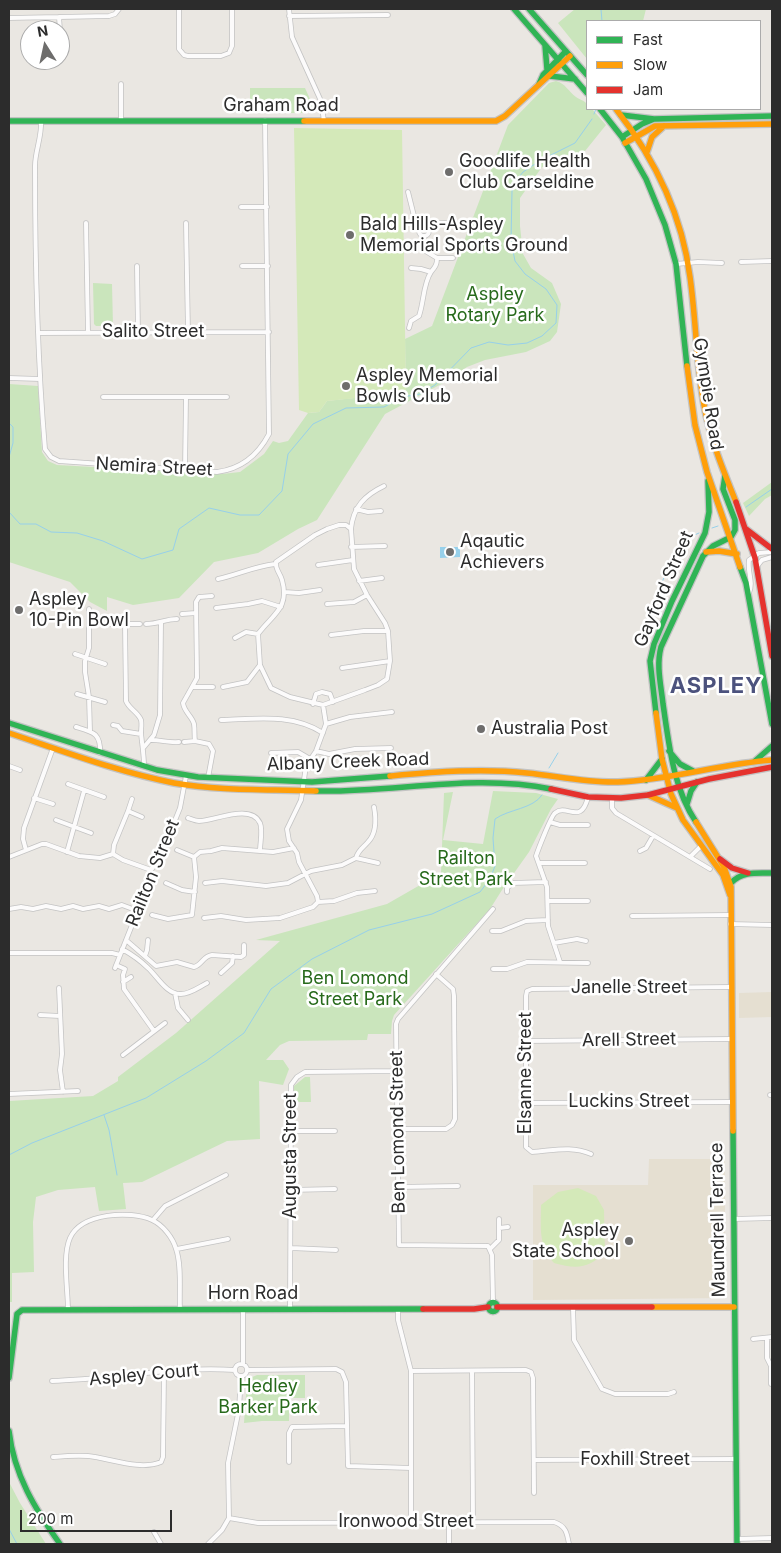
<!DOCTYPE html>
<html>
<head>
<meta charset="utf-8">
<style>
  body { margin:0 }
  #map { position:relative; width:781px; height:1553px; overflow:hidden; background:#eae7e2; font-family:Inter,sans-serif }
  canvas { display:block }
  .frame { position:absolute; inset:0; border:10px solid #2c2c2c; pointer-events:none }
  .legend { position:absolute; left:586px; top:20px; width:175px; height:90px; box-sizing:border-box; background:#fff; border:1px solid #ababab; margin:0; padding:6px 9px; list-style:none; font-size:15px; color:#2c2c2c }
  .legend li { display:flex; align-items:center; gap:10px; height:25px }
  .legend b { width:25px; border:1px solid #ababab }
  .north { position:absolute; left:20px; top:20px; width:50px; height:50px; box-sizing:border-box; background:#fff; border:1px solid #ababab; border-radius:50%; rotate:350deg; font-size:14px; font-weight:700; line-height:20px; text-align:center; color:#2c2c2c }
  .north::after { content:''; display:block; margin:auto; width:18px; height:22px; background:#6e6d6c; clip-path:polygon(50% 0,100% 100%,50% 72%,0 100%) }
  .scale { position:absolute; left:20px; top:1510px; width:152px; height:22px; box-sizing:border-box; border:2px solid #2c2c2c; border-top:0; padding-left:6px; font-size:15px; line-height:18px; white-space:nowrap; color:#2c2c2c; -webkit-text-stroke:4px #fff; paint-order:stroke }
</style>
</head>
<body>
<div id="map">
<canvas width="781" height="1553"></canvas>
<div class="frame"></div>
<ul class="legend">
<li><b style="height:6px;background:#30b455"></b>Fast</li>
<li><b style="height:6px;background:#ff9f0a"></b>Slow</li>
<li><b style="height:6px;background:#e5322d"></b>Jam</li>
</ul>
<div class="north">N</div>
<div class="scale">200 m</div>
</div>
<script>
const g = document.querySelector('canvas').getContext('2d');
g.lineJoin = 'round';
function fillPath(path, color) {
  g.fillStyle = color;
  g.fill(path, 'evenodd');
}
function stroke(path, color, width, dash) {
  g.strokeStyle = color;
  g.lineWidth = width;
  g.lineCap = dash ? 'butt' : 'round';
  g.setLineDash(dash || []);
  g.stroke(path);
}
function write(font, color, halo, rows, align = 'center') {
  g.font = font + ' Inter,sans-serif';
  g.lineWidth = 5;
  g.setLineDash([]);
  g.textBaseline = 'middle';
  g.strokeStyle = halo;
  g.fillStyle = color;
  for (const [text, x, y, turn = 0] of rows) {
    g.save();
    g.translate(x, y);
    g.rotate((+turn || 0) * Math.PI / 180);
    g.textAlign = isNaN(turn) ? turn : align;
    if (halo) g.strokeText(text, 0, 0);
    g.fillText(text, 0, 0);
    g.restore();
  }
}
const education = new Path2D(`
  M772,992V1017L739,1018V993Z
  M649,1159H725V1298L533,1300V1185H648Z`);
const green = new Path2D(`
  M575,9H646L643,21H587V59L558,23Z
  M556,81C565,83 569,92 576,97C580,100 584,100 587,104V109H592L606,125L577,161L542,167L520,198V226L523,254L531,268L552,283L561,304L557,332L550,341L526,352L485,360L467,367L447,381L385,414L317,520L298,529L258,553L214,562L179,598L133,605L107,597V611L90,602L70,582L9,562V384L38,386L42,452L48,461L57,465L222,474L240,472L264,454L273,441L279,443L288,441L308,413L319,412L327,401L406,392L405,339L432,326L508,125L549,83Z
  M250,88H305L314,108L309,113H250Z
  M93,283L112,284L113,326H96L94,324Z
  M772,482V495L765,499L749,516L743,503Z
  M493,791L536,793L558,799L551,809L529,852L502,890L490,909L394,1015L392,1021L391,1034H368L367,1040L289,1041L280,1045L266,1060H283L289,1069L283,1085L259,1081L260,1139L227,1141L142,1182L123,1183L126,1209L99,1211L95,1187L58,1190L36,1197L33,1222L34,1272L12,1273V1302H9V1101L93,1096L118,1081V1077L176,1033L280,941L256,940L387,904L441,873L444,793L453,792L443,840L483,844Z
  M305,1077H310L311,1102H294V1086Z
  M257,1375H305V1398H289V1421H262L244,1423L247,1381L250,1378Z
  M9,1482L20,1503L46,1544H9Z`);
const pitch = new Path2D(`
  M294,128L402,130L406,393L327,401L319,412L308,413L299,410Z
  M578,1188L596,1196L604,1210L605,1252C589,1269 576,1269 554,1263C538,1244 541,1229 541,1205L558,1192Z`);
const water = new Path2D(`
  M440,547H460V557L440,558Z`);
const stream = new Path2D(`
  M601,9L602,21
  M594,114L596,109
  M9,423L13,427V443L9,457
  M746,507L772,489
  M9,512L20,524H36L51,532L77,533L103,541L142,559L173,550L179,529L209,508L240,515H259L282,491L288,454L313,424L346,408L384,407L402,397L420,394L435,385L471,348L489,342L508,345L527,343L542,336L556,323L557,305L546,289L525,274L515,261L511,241L512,191L516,181L523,172L541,160L575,143L592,119
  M712,528L718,526
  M661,584C671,564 676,542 699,533
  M549,768L558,753
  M104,1115L109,1130L117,1175
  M9,1155L32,1143L146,1098L206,1061L244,1033L271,989L312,959L369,930L432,914L480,892L490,879L495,866L493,838L495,819C509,809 533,809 542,795
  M9,1529L17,1544`);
const street = new Path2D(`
  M179,9V49L184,55L188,56H221L229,53L232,46V9
  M289,9L292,37L321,101L324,121
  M289,16L388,15
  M59,17L60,30
  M9,18L109,16L115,14L119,9
  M60,33L61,52
  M121,84V121
  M41,121C42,137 35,151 35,166C35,261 37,355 45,449L51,457L59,461L217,472C241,469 258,455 269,434L265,120
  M408,192L415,220L421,227
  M241,207H267
  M86,223L88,333
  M186,223L188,332
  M419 231a5 5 0 1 1 10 0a5 5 0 1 1-10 0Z
  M427,227C438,221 455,223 466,226
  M437,258H453
  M741,262L772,261
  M676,264L698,262L722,263
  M137,266L138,332
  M242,266H268
  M411,268L421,269L431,272
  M409,328L411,321L419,316C424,302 423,284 431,272C435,267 437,265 437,258L422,249L423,236
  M38,333L269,332
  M9,378L40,379
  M103,397H227
  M185,470L186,397
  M356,509L368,512L381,511
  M339,525H346L351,529L354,569L367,595L385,623L388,631L390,661L387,679L378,685L365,690L323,705L290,697L271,688L260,665L258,634C273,614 290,608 282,580C280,573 275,569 276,562L315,535L327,529Z
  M351,529C353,507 365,495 384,486
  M351,547L385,546
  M318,565L353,560
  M758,565L762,560L772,557
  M218,579C237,575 255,566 275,564
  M359,581L382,578
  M284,592L299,593L320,590
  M749,593C754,582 747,572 749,560L759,553L772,552
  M327,604L354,602L367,595
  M216,608L248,604L262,601L281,607
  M89,609V648L85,661V672L89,697L90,731
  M182,614L196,613
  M110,624H140
  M125,624L126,701C129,709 138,712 141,720C142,724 141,729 141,733C142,744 144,755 144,766
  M146,624C158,624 166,619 177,619
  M331,635L364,631H388
  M235,638L246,632L258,634
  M75,654L105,664
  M342,668L390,661
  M193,687H213
  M223,687L247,682L260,665
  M77,694L105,702
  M313,704L316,694L322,692L330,694L333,702
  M221,720C256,719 292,713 323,733
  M326,724L350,717L392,712
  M113,725L118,726L122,731L141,734
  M76,727C93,732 101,733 100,753
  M151,740C161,740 169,743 179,742
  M184,742L195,741
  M144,747L154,735L160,715L161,623
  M316,751L329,754L355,749L391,748
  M271,753L298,752L310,759
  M9,766L20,770
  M208,778L213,751L209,744L195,741C194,735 195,730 194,724C192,716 184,712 183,703L197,678L196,602L199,597L212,596
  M68,784L104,797
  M34,798L53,804
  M612,798V808L616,813L710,869
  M132,799L128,811L142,817
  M188,818C191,819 196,821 199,821C214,821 251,803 260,823C263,830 260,843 260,851
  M56,820L91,833
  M550,822L560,825H588
  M26,850L23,839L24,828L53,748
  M177,850L194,857L200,852L211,851L222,848L273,852L294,848
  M640,851L646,848L653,836
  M67,852L84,791
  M113,854L114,845L128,811
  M9,857L42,844H46L79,856L100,858L113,854L123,860L151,870
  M690,857L701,846
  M356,858L378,863
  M539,863H585
  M166,883L182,890L195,892
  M205,883L222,881L266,886L288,883L311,871L342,865L356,858C358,850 363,848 368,842C377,833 376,818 374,807
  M507,892V888L513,883L546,882
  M548,901H588
  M318,902L317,896L299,862L297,853L289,841L287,829L301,800L306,766L316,751L326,724L323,705
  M9,909L21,907L33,909L46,906L61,909L73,906L83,909L99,906L109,909L122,905L138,911
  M152,915L168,919L192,915L196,877L194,857
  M632,916L730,915
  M204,918L221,916L246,920L280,918L313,907L318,902L334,901L357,893L375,891
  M730,924L772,925
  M492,931H501L526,921L548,920
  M126,940L156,966L177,962L194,967C202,965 203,956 212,955L241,957L244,955V945
  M554,943L577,939L586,941
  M122,949C131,954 141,961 148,968C157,976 167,995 181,994C190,994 199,987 207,983
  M9,953H112L120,955
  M145,956L147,950L148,940
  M560,962L548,926L547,887L536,856C538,850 551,816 555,813C567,803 581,826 588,797
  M116,965L125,969L123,975L124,989L154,1031
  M115,968L149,882L151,870L159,860L180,808L186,776
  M493,969H507L527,962L588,963
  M221,973L232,963L233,956
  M123,982L131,977
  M59,988L62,1054L60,1070L63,1092
  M175,993L178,1008L188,1020
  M40,1015L60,1016
  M526,1041L732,1039
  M123,1055L165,1023
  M9,1094L78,1091
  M770,1095H772
  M526,1103L732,1102
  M398,1129H446L452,1125L455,1119L454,996L453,989L436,974
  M290,1131H335
  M591,1154C571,1145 552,1151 532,1152L526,1147V996L527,991L532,989L731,987
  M398,1187L458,1186
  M290,1190L335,1189
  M734,1219L772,1218
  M153,1220L165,1206L226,1175
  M499,1228L508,1227
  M291,1248L336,1250
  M177,1249L228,1239
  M490,1249L499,1240V1219
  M493,1302L492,1255L488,1246L399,1245L396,1024L398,1019L493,909
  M573,1308L574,1340L602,1389L615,1394H668L674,1392
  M290,1309L291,1085L297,1077L305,1072L397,1071
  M398,1309V1320L411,1371V1522
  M68,1310C68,1290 62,1256 70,1238C81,1213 130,1210 152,1220C163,1225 173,1238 176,1249C182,1265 179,1292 180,1310
  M767,1338V1358L771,1366V1384
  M753,1339L772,1337
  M243,1364V1310
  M235 1370a6 6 0 1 1 12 0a6 6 0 1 1-12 0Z
  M247,1370L336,1369L342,1372L346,1382L348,1466L411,1468
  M411,1371L526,1370L531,1372L533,1378L534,1493
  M472,1371L473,1522
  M52,1381C113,1379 174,1366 235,1370
  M53,1457C65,1456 76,1455 88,1456C109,1458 140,1471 161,1462L163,1457L164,1372
  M534,1460L736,1459
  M289,1462V1433L292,1427L347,1426
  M229,1518L258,1523L554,1522C566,1526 567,1533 569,1544
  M154,1532L161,1544
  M737,1539L772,1538
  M208,1544L222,1530L229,1518L228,1463L239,1409L241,1376
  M449,1544V1522`);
const fast = new Path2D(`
  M514,9L587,93
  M529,9L587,75
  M545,45L547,69
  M550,76L575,79
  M539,84L543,75L566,51
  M600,109L622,137L646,179L665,225L676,264L687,366
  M621,115L654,119
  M9,121H304
  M622,137L642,124L654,119L772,116
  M740,567L746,583L772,724
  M656,713L650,661L654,644L672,601L705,533L709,512L708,481
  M9,723L157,770L198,777L312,782L390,776
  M669,751L680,764L693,771
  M755,761L772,746
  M646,780L662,759
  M316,791C394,793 473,773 551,789
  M687,804L691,791L697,782
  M696,822C673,788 669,744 663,704C661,685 656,666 661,647L703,556L713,546L731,537L735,530V520L723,489L725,476
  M731,883C742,871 757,873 772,873
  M733,1131L737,1544
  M488.5 1307a4.5 4.5 0 1 1 9 0a4.5 4.5 0 1 1-9 0Z
  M9,1378L17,1314L22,1310L423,1309
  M9,1431C14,1475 35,1509 60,1544`);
const slow = new Path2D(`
  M616,109C655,159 682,214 690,277C696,319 696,362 704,405C710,438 723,470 736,502
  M304,121H496L505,116L570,56
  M625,143L655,126L772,124
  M647,152L652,137L664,126
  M687,366L695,425L707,472L740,567
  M706,552L719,551L737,554
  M656,713L662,759L671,794L683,820L723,875L730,895
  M9,733C63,751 118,772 174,783C220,791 269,789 316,791
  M390,776C436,772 481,768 527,773C557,776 587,783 618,782C670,780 720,764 772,760
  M648,795L677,808
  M696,822L724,867L731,887L733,1131
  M652,1307H734`);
const jam = new Path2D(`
  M736,502L755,558L772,656
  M746,529L772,549
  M551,789L588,797L621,798L648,795L709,779L772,767
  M720,859L732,868L748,873
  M497,1307H652
  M423,1309H474L488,1307`);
const markers = [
  [449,172,5,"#6e6d6c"],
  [350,235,5,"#6e6d6c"],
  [346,386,5,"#6e6d6c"],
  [450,552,5,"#6e6d6c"],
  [19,610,5,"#6e6d6c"],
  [481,729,5,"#6e6d6c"],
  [629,1241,5,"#6e6d6c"]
];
const streetNames = [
  ["Graham Road",281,106],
  ["Salito Street",153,332],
  ["Gympie Road",708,394,81],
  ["Nemira Street",154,467,3],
  ["Gayford Street",664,589,-67],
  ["Albany Creek Road",348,762,-2],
  ["Railton Street",153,873,-68],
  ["Janelle Street",629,988],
  ["Arell Street",629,1040,-1],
  ["Elsanne Street",526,1073,-90],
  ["Luckins Street",629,1102],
  ["Ben Lomond Street",398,1132,-91],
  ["Augusta Street",291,1156,-90],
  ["Maundrell Terrace",718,1220,-91],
  ["Horn Road",253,1294],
  ["Aspley Court",144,1375,-5],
  ["Foxhill Street",635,1460],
  ["Ironwood Street",406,1522]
];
const poiNames = [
  ["Goodlife Health",459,162],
  ["Club Carseldine",459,183],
  ["Bald Hills-Aspley",360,225],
  ["Memorial Sports Ground",360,246],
  ["Aspley Memorial",356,376],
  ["Bowls Club",356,397],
  ["Aqautic",460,542],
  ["Achievers",460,563],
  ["Aspley",29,600],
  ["10-Pin Bowl",29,621],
  ["Australia Post",491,729],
  ["Aspley",619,1231,"right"],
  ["State School",619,1252,"right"]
];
const parkNames = [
  ["Aspley",495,295],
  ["Rotary Park",495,316],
  ["Railton",466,859],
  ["Street Park",466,880],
  ["Ben Lomond",355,979],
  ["Street Park",355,1000],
  ["Hedley",268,1387],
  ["Barker Park",268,1408]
];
const districtNames = [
  ["ASPLEY",716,686]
];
fillPath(education, '#e5dfd1');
fillPath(green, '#cae5bc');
fillPath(pitch, '#d4e9b9');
fillPath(water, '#97d0ea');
stroke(stream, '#97d0ea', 1);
stroke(street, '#c3c3c3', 5.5);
stroke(fast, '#c3c3c3', 8);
stroke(slow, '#c3c3c3', 8);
stroke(jam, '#c3c3c3', 8);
stroke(street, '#fcfbfb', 4);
stroke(fast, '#30b455', 5.5);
stroke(slow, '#ff9f0a', 5.5);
stroke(jam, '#e5322d', 5.5);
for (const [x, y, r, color] of markers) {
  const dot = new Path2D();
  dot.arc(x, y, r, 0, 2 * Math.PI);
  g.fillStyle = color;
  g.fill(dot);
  stroke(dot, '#fff', 2);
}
write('18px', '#2c2c2c', '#fff', streetNames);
write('18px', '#2c2c2c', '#fff', poiNames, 'left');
write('18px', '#276a1b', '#fff', parkNames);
g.letterSpacing = '1px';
write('bold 22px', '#4c527d', '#fff', districtNames);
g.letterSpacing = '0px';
</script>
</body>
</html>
